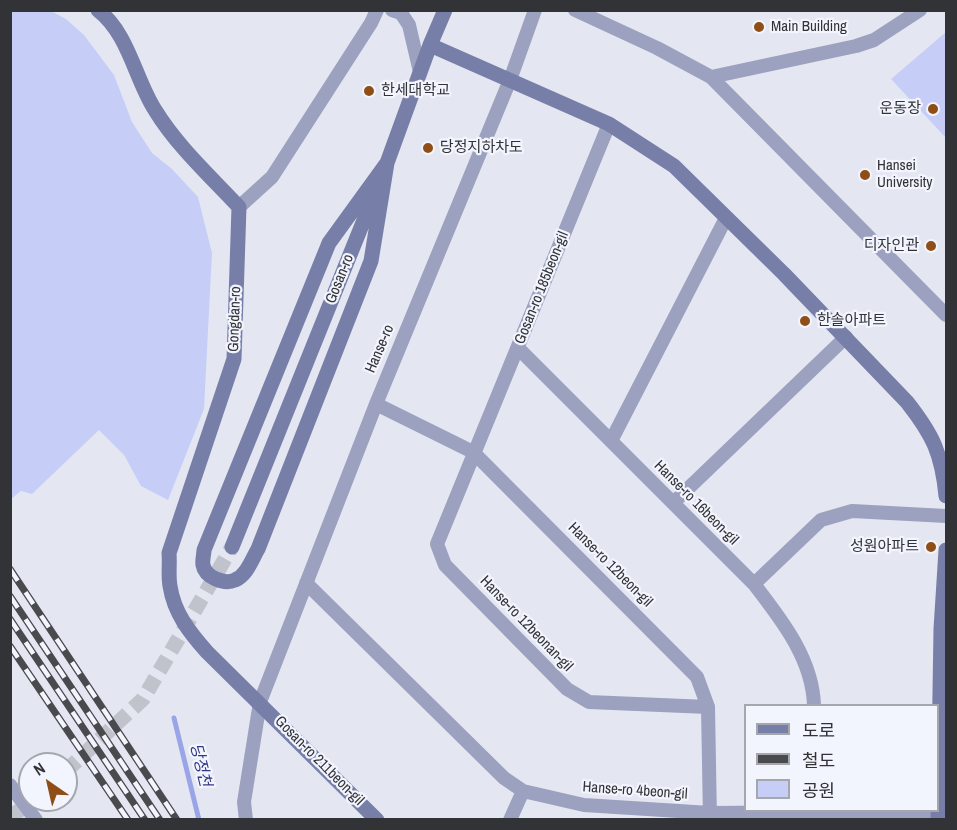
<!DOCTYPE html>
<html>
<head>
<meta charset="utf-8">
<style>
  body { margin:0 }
  #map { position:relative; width:957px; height:830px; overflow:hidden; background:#e4e7f1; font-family:"Archivo Narrow","Noto Sans KR",sans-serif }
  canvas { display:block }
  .frame { position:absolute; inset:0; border:12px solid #323336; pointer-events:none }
  .legend { position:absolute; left:744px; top:704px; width:195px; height:108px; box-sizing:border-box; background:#f2f4fe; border:2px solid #a5a7ae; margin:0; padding:8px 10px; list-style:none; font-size:18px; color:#323336 }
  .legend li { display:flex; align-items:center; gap:12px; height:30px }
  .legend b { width:30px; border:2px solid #a5a7ae }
  .north { position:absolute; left:18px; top:752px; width:60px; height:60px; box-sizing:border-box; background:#f2f4fe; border:2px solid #a5a7ae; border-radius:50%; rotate:326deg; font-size:16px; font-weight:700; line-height:24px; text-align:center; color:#323336 }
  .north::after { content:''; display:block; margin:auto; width:21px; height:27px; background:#8f4e18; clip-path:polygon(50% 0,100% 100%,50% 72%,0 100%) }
</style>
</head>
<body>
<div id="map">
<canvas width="957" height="830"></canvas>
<div class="frame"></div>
<ul class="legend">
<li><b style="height:8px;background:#777fa9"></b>도로</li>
<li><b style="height:8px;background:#494a4e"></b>철도</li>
<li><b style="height:16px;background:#c6cef8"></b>공원</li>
</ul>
<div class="north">N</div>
</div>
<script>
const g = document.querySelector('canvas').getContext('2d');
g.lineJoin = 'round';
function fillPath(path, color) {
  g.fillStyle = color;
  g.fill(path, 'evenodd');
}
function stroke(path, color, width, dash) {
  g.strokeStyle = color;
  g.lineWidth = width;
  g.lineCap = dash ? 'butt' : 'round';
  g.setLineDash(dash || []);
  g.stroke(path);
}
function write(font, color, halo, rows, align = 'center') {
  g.font = font + ' "Archivo Narrow","Noto Sans KR",sans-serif';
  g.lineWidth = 4.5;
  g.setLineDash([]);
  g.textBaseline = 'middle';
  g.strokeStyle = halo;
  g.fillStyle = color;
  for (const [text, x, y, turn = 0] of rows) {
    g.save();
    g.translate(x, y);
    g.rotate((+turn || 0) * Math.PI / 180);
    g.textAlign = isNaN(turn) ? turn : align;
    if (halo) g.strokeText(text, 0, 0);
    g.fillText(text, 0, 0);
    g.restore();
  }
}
const green = new Path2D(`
  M11,10L51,11L66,19L84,35L114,75L132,122L152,153L172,169L198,197L212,253L204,409L168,500L141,486L124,455L99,430L32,494L21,491L11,499Z
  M946,32V138L891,79Z`);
const stream = new Path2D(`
  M174,718L199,820`);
const secondaryTunnel = new Path2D(`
  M66,771L143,699L232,547
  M10,817L34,800`);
const street = new Path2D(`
  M392,10L401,13L409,25L420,72
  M575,10L657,48L711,77L946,315
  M711,77L856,46L874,40L920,10
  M609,124L437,544L445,565L567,689L589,702L708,707
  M239,207L272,177L371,23L377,10
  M518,348L754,584C781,619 813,659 814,706
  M376,404L473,452L697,677L708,707L710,820
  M611,441L726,218
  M673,503L846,337
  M306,583L504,778L523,791L584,805L710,813L938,811
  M754,584L821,520L852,511L946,516
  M10,785L36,820
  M246,820L244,802L260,702L376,404L510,80L535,10
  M510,820L523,791`);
const secondary = new Path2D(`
  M98,10C129,34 135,79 155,110C177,146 210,176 239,207L234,359L169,553C170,564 168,575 170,586C174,613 190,633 207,652L377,820
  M430,45L609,124L674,166L784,274L907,402C933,435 942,454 946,496
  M387,163L371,261L258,549C252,559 247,575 235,580C224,585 205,577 203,565C202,561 204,554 204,550L329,243Z
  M232,547L387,163L430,45L445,10
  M938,820L941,629L946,550`);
const rail = new Path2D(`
  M10,569L177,820
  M10,596L160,820
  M10,619L145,820
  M10,646L128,820`);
const markers = [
  [759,27,6,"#8f4e18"],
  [369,91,6,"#8f4e18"],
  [933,109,6,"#8f4e18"],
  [428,148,6,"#8f4e18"],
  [865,175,6,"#8f4e18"],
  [931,246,6,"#8f4e18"],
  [805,321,6,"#8f4e18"],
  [931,547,6,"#8f4e18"]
];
const poiNames = [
  ["Main Building",771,27],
  ["한세대학교",381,91],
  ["운동장",921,109,"right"],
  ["당정지하차도",440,148],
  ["Hansei",877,166],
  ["University",877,183],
  ["디자인관",919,246,"right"],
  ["한솔아파트",817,321],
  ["성원아파트",919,547,"right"]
];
const streetNames = [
  ["Gosan-ro",340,279,-68],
  ["Gosan-ro 185beon-gil",542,288,-68],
  ["Gongdan-ro",235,319,-88],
  ["Hanse-ro",380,349,-67],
  ["Hanse-ro 16beon-gil",696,503,45],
  ["Hanse-ro 12beon-gil",610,565,45],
  ["Hanse-ro 12beonan-gil",526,624,46],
  ["Gosan-ro 211beon-gil",319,761,45],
  ["Hanse-ro 4beon-gil",635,791,4]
];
const waterNames = [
  ["당정천",200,765,76]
];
fillPath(green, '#c6cef8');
stroke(stream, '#99a5e6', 5);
stroke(secondaryTunnel, '#c0c3cc', 15, [15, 8]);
stroke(street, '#9ba1bf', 14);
stroke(secondary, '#777fa9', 15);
stroke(rail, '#494a4e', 7);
stroke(rail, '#f2f4fe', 4.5, [14]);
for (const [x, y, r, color] of markers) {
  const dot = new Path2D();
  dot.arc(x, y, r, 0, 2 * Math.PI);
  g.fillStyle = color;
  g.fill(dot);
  stroke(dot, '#f2f4fe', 2);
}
write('15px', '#323336', '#f2f4fe', poiNames, 'left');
write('15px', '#323336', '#f2f4fe', streetNames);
write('italic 16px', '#333783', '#f2f4fe', waterNames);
</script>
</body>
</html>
